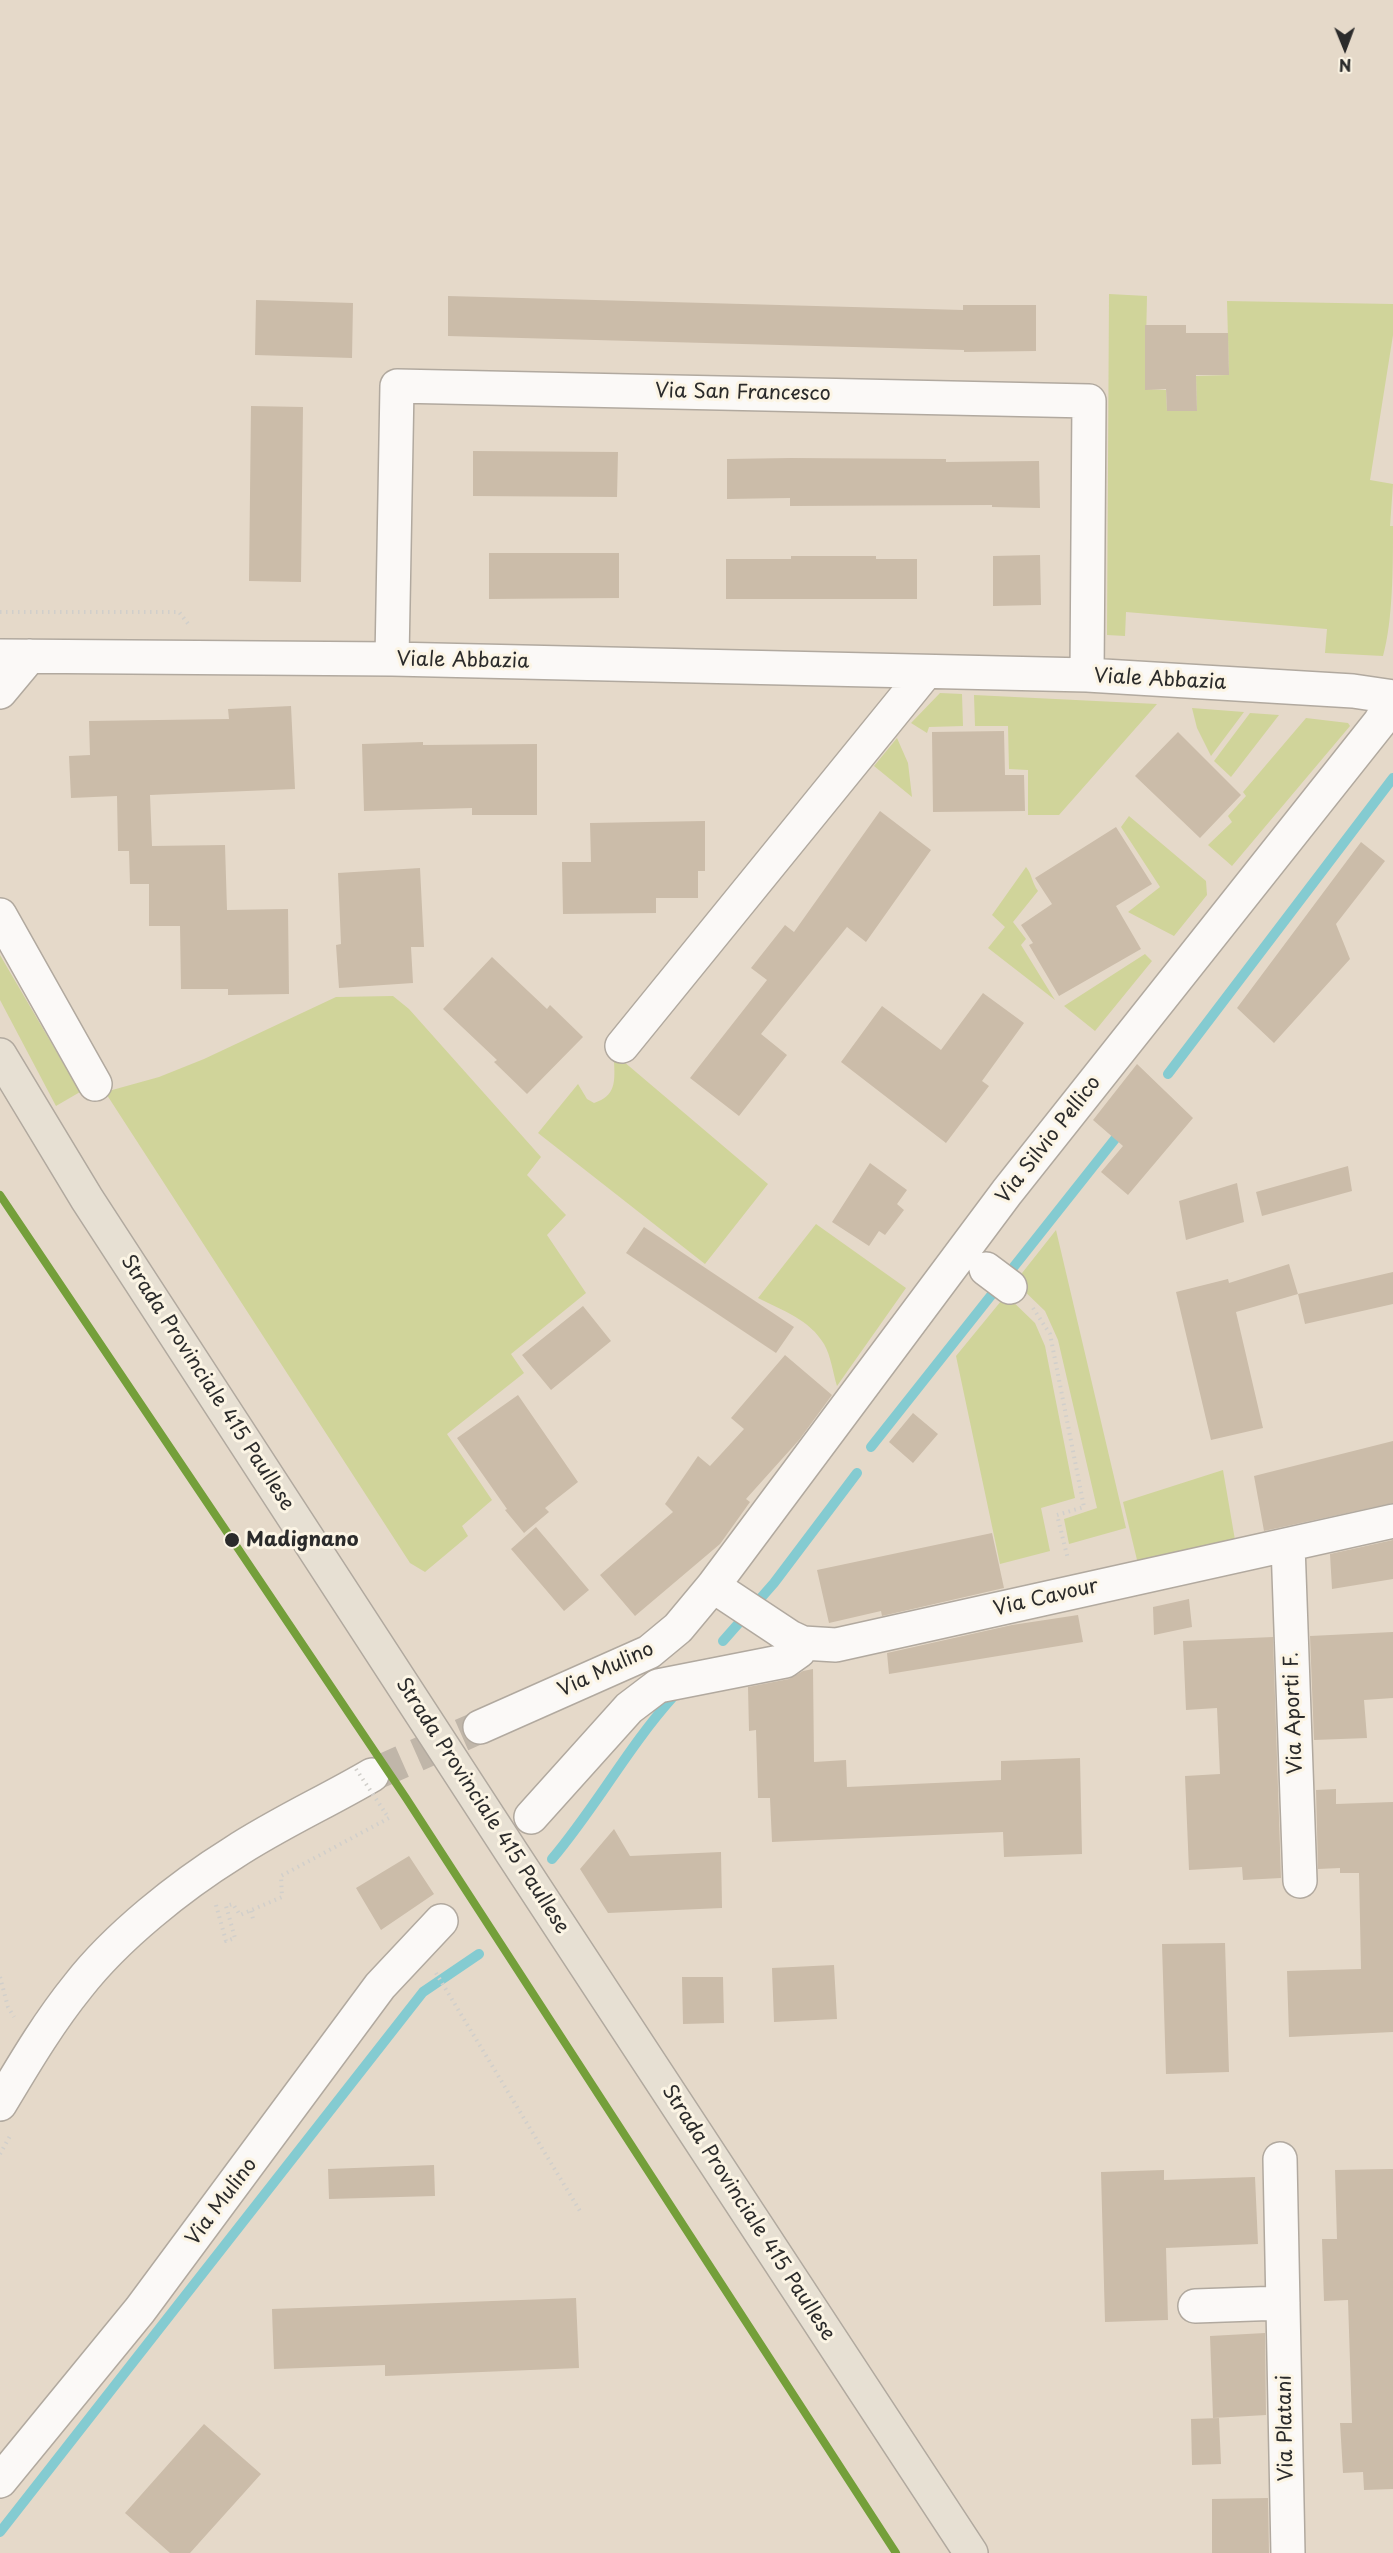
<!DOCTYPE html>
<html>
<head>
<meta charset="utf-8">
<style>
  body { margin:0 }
  #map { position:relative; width:1393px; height:2553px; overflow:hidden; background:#e5d9c9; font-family:"Playpen Sans",sans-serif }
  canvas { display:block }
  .north { position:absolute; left:1315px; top:18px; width:60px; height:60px; -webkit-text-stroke:4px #fcf5e5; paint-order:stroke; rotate:179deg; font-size:16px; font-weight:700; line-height:24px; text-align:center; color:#2b2b2b }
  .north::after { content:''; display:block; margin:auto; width:21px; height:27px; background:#2b2b2b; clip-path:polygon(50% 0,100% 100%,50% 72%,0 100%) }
</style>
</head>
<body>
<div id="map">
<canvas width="1393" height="2553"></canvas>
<div class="north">N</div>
</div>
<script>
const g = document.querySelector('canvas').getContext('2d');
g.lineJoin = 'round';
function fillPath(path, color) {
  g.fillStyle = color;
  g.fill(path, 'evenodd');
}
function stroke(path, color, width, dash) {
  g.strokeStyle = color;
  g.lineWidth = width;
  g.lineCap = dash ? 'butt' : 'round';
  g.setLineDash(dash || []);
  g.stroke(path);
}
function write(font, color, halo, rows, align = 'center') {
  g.font = font + ' "Playpen Sans",sans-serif';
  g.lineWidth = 6;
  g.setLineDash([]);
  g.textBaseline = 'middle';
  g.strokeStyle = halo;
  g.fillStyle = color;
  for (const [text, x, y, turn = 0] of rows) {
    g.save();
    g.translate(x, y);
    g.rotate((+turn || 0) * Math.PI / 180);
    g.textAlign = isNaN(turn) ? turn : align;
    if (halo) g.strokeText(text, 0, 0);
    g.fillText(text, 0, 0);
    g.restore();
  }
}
const green = new Path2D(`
  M1109,294L1147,296L1145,389L1166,390L1167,411H1197L1196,376L1229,375L1227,301L1393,304V335L1370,480L1393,484L1390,526H1393C1393,565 1393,621 1383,656L1325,653L1327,629L1126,612L1125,636L1107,635Z
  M940,693L962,694L963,726L929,727L927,733L911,723Z
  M974,695L1157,704L1059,815H1028V770L1009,769L1008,726H975Z
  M1192,708L1244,712L1211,756L1197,728Z
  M1250,713L1279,715L1231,777L1214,761Z
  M1306,718L1348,723L1350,726L1232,866L1208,845L1232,822L1228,816L1246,796L1243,792Z
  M897,738L908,763L912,797L874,766Z
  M1129,816L1206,881L1207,895L1174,936L1128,912L1160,887L1121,827Z
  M1026,867C1032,874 1032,883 1038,891L1013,922L1026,939L1021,945L1055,1000L988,948L1005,927L992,915Z
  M1145,954L1152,961L1095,1031L1064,1006Z
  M0,955L80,1092L56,1106L0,1000Z
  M393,996L409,1009L541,1157L527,1175L566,1215L547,1235L586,1293L511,1354L524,1373L447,1434L492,1500L462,1526L468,1536L425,1572L410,1563L105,1092L159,1077L204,1059L336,997Z
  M614,1061H623L768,1184L705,1264L538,1133L578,1084L587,1099L594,1103C616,1096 615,1081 614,1061Z
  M816,1224L906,1288L837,1386C833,1373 831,1356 824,1344C810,1320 782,1310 758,1298Z
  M1056,1230L1126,1528L1069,1544L1064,1519L1097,1508L1058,1340L1045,1311L1015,1282Z
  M1006,1295L1035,1323L1045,1346L1075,1498L1041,1508L1050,1551L1000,1564L956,1356Z
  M1223,1470L1235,1540L1138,1564L1123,1502Z`);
const stream = new Path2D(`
  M1168,1074L1393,778
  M871,1447L1115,1139
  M723,1641L774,1583L857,1473
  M552,1859C596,1807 628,1747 673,1697
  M0,2532L423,1992L479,1954`);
const building = new Path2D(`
  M448,296L963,310V305H1036V351L964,352V350L448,336Z
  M256,300L353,303L352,358L255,355Z
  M1145,325H1186V333H1228L1229,375H1196L1197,411H1167L1166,389L1145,390Z
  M251,406L303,407L301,582L249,581Z
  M473,451L618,452L617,497L473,496Z
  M791,458L946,459V462L1039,461L1040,508L992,507V505L790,506V498L727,499V459Z
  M489,553H619V598L489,599Z
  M1040,555L1041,605L993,606V556Z
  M791,556H876V559H917V599H726V559H791Z
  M291,706L295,789L150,795L152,846L225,845L227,910L288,909L289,994L228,995V989H181L180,926H149V884H130L129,851H118L117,796L71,798L69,756L90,755L89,721L229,719L228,709Z
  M1004,731L1005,775H1024L1025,811L933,812L932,732Z
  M1178,732L1241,795L1200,838L1135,776Z
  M423,742V745L537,744V815H472V808L364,811L362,744Z
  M880,811L931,850L866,942L847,927L761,1034L787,1055L739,1116L690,1078L767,980L751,968L785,925L794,932Z
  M705,821V871H698V898H656V913L563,914L562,862H591L590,823Z
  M1116,827L1152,884L1116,906L1141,949L1059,996L1029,945L1033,943L1021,925L1052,904L1035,878Z
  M1361,842L1385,861L1336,924L1350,959L1274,1043L1237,1008Z
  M420,868L424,947H411L413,983L339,988L336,945L341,944L338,873Z
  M492,957L547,1009L550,1005L583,1037L527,1094L494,1062L497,1060L443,1009Z
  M983,993L1024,1023L982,1081L989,1086L946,1143L841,1062L882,1006L941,1050Z
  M1137,1064L1193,1118L1128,1195L1101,1172L1123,1146L1093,1120Z
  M870,1163L907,1190L897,1204L904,1210L885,1235L879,1231L869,1246L832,1222Z
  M1348,1166L1352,1191L1262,1216L1256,1192Z
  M1237,1183L1244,1222L1186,1240L1179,1201Z
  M644,1227L794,1327L776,1353L626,1253Z
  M1289,1264L1298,1294L1236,1312L1263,1428L1211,1440L1176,1292L1228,1279L1229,1283Z
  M1393,1272V1304L1305,1324L1298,1294Z
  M583,1306L611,1341L551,1390L522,1355Z
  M785,1355L832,1395L799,1440L746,1499L750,1502L720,1544L635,1616L600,1575L673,1512L665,1504L698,1456L710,1466L744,1429L731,1418Z
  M518,1395L578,1482L545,1508L549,1512L524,1533L505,1510L507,1509L457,1438Z
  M913,1413L938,1434L913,1463L889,1442Z
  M1393,1441V1503L1264,1531L1254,1476Z
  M536,1527L589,1590L564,1611L511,1549Z
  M992,1533L1004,1588L882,1616L881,1611L829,1623L817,1570Z
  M1393,1540V1579L1332,1589L1330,1554Z
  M1189,1599L1192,1627L1154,1635L1153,1607Z
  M1078,1615L1083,1642L889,1674L887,1653L1012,1625Z
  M1393,1632V1698L1364,1700L1367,1738L1314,1740L1310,1636Z
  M1273,1637L1281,1878L1243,1880L1242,1867L1189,1870L1185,1776L1220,1774L1217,1708L1186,1710L1183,1641Z
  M813,1669L814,1762L846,1760L847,1787L1001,1780V1761L1080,1758L1082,1854L1004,1857L1003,1832L772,1842L770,1798H758L756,1730L749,1731L748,1687L789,1679L803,1671Z
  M1336,1789V1804L1393,1802V2032L1289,2037L1287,1971L1361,1969L1359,1873H1340V1868L1318,1869L1316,1790Z
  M614,1829L630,1856L721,1852L722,1908L608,1913L580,1869Z
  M409,1856L434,1894L381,1930L356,1888Z
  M1225,1943L1229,2072L1166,2074L1162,1944Z
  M834,1965L837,2019L774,2022L772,1968Z
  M682,1977H723L724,2023L683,2024Z
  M434,2165L435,2196L329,2199L328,2169Z
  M1393,2169V2489L1364,2490L1363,2472L1343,2473L1340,2423H1352L1348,2300L1324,2301L1322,2239H1337L1335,2170Z
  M1164,2170V2180L1255,2177L1258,2244L1166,2248L1168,2320L1105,2322L1101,2172Z
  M576,2298L579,2368L385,2376V2365L274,2369L272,2309Z
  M1265,2333L1266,2415L1213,2418L1210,2336Z
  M1219,2418L1221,2464L1192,2465L1191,2419Z
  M204,2424L261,2474L190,2553H170L125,2513Z
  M1268,2498L1269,2553H1212V2499Z`);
const minorTunnel = new Path2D(`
  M372,1775L480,1727`);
const path = new Path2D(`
  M0,612H179L189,625
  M1033,1308L1050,1334L1084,1507L1057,1515L1068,1559
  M216,1905L226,1941L235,1938L226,1906L233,1904L240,1915L282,1897L281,1876L389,1818L384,1811
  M251,1911L253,1919
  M436,1973L580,2211
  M0,1977L8,2007L14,2017
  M0,2154L10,2136`);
const minor = new Path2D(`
  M0,656L392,659L1087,675L1353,691L1393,697
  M392,659L397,386L1089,401L1087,675
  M0,692L30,656
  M0,915L95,1084
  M622,1046L926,672
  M986,1269L1010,1287
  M1288,1545L1300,1881
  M713,1586L790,1637L803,1643L836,1645L1393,1521
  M480,1727L649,1652L678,1628L713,1586L1007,1192L1380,722L1393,700
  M531,1817L629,1708L658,1686L785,1661L799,1651L803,1643
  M0,2104C24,2064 48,2023 78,1986C116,1937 180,1886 233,1853C277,1824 326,1802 372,1775
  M1280,2159L1288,2553
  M1195,2306L1283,2303
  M0,2481L140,2310L380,1986L441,1921`);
const major = new Path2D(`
  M0,1055L87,1199L512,1853L971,2553`);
const pathBridge = new Path2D(`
  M356,1769L384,1811`);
const rail1 = new Path2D(`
  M0,1195L406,1798L896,2553`);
const markers = [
  [232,1540,8,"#2b2b2b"]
];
const streetNames = [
  ["Via San Francesco",743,393,1],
  ["Viale Abbazia",463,661,1],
  ["Viale Abbazia",1160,680,3],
  ["Via Silvio Pellico",1049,1140,-52],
  ["Strada Provinciale 415 Paullese",207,1383,57],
  ["Via Cavour",1046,1598,-13],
  ["Via Mulino",606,1670,-25],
  ["Via Aporti F.",1294,1713,-92],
  ["Strada Provinciale 415 Paullese",482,1806,57],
  ["Via Mulino",222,2202,-53],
  ["Strada Provinciale 415 Paullese",748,2213,57],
  ["Via Platani",1286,2428,-91]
];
const stopNames = [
  ["Madignano",246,1540]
];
fillPath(green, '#d0d49a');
stroke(stream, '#84cbd1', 10);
fillPath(building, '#cbbca9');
stroke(minorTunnel, '#c0b6a9', 33, [33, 16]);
stroke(minor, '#b1a99f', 36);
stroke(major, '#b1a99f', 36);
stroke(path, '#d1cfcb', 4, [1.5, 4.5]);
stroke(minor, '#fbf9f7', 33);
stroke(major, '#e7e0d3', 33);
stroke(pathBridge, '#d1cfcb', 4, [1.5, 4.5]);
stroke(rail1, '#749f3a', 8);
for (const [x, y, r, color] of markers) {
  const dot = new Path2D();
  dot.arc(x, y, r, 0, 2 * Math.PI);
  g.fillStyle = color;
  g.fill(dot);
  stroke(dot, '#fcf5e5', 2);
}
write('20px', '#2b2b2b', '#fcf5e5', streetNames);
write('bold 20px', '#2b2b2b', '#fcf5e5', stopNames, 'left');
</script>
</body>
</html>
